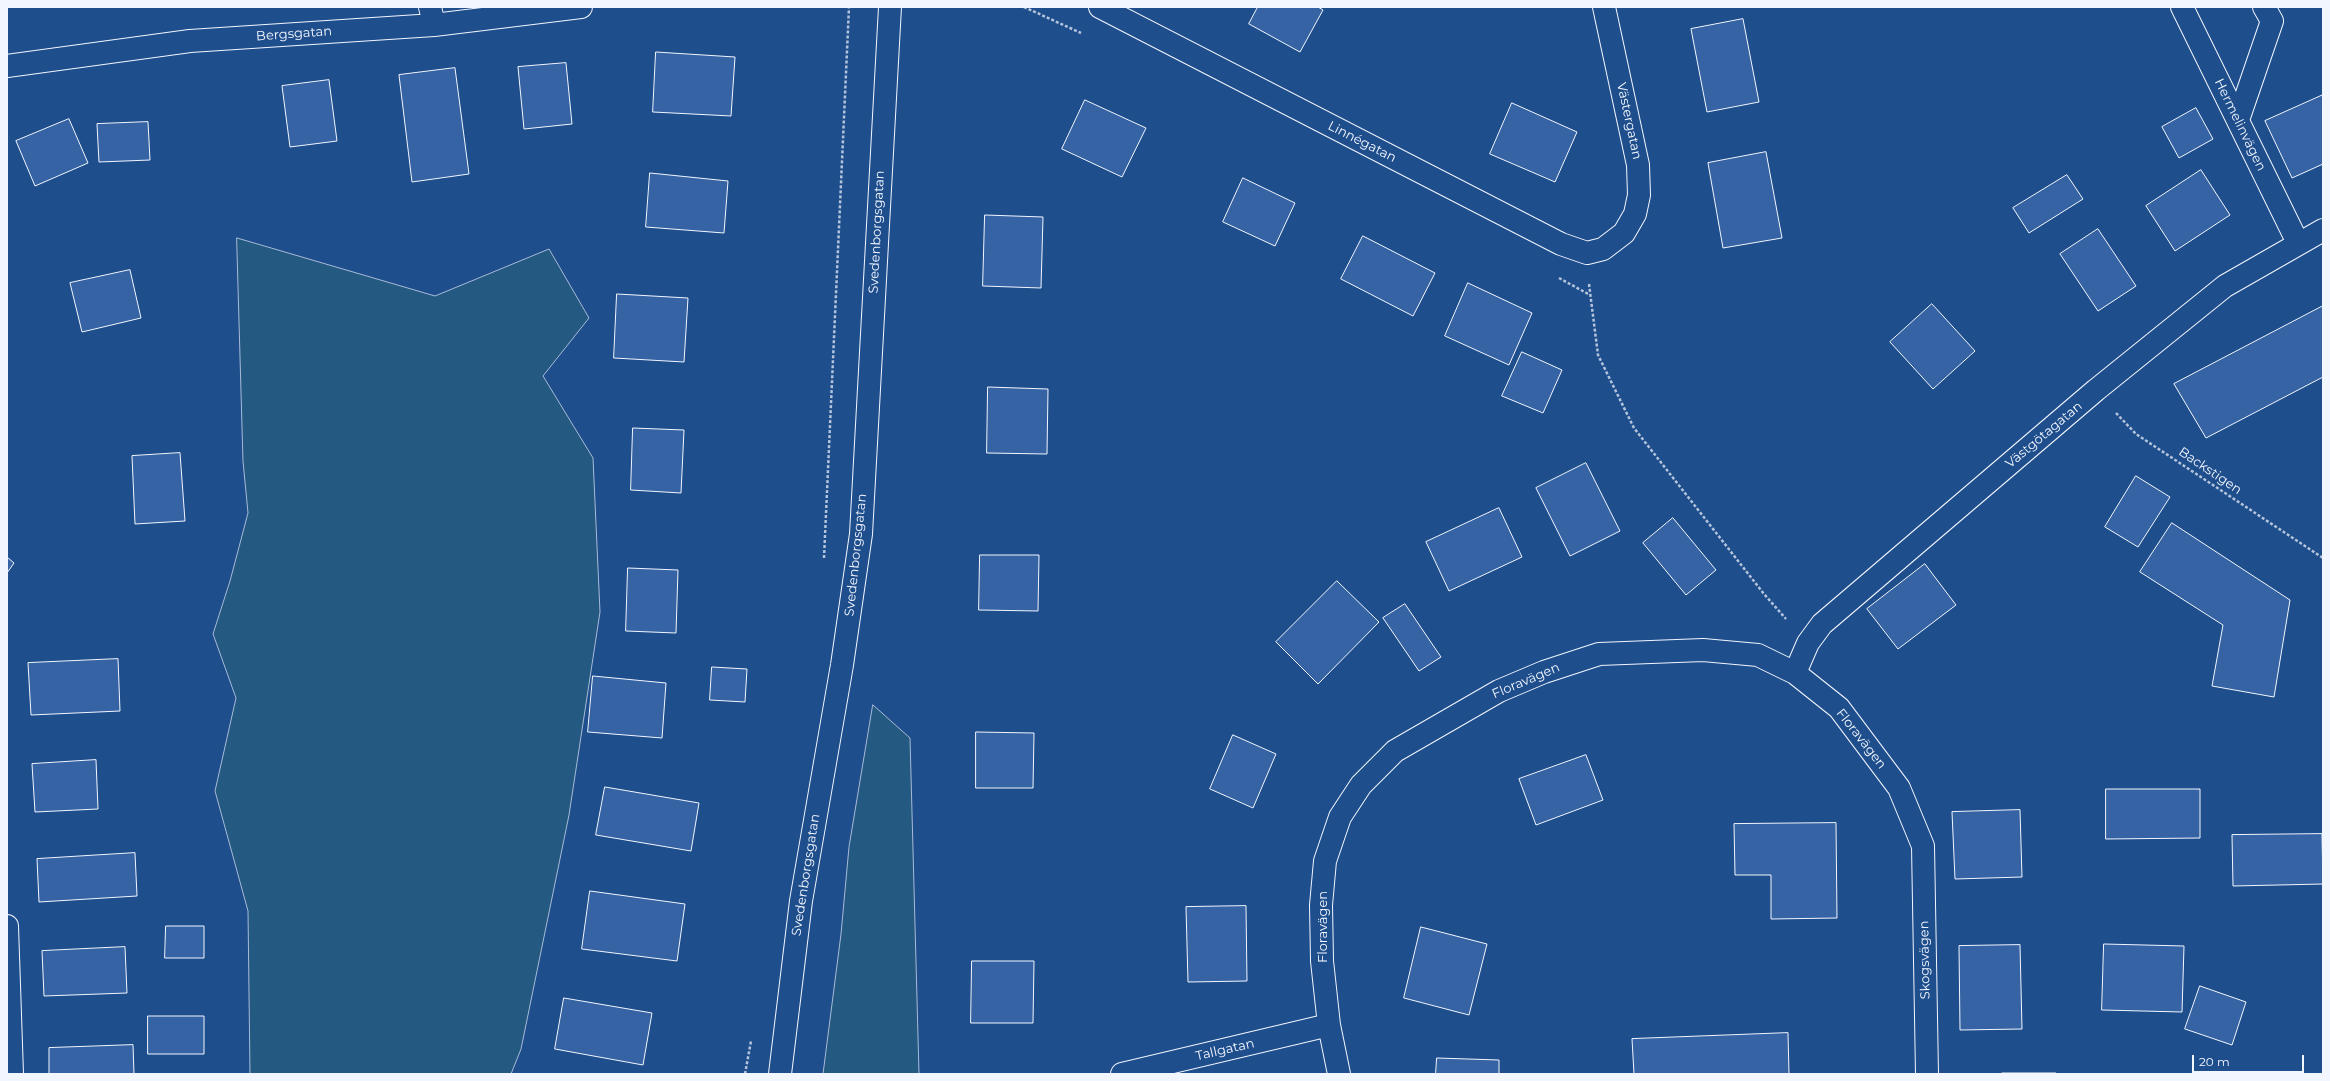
<!DOCTYPE html>
<html>
<head>
<meta charset="utf-8">
<style>
  body { margin:0 }
  #map { position:relative; width:2330px; height:1081px; overflow:hidden; background:#1f4e8c; font-family:Montserrat,sans-serif }
  canvas { display:block }
  .frame { position:absolute; inset:0; border:8px solid #f2f6ff; pointer-events:none }
  .scale { position:absolute; left:2192px; top:1055px; width:112px; height:18px; box-sizing:border-box; border:2px solid #f2f6ff; border-top:0; padding-left:5px; font-size:12px; line-height:14px; white-space:nowrap; color:#f2f6ff; -webkit-text-stroke:3px #1f4e8c; paint-order:stroke }
</style>
</head>
<body>
<div id="map">
<canvas width="2330" height="1081"></canvas>
<div class="frame"></div>
<div class="scale">20 m</div>
</div>
<script>
const g = document.querySelector('canvas').getContext('2d');
g.lineJoin = 'round';
function fillPath(path, color) {
  g.fillStyle = color;
  g.fill(path, 'evenodd');
}
function stroke(path, color, width, dash) {
  g.strokeStyle = color;
  g.lineWidth = width;
  g.lineCap = dash ? 'butt' : 'round';
  g.setLineDash(dash || []);
  g.stroke(path);
}
function write(font, color, halo, rows, align = 'center') {
  g.font = font + ' Montserrat,sans-serif';
  g.lineWidth = 3;
  g.setLineDash([]);
  g.textBaseline = 'middle';
  g.strokeStyle = halo;
  g.fillStyle = color;
  for (const [text, x, y, turn = 0] of rows) {
    g.save();
    g.translate(x, y);
    g.rotate((+turn || 0) * Math.PI / 180);
    g.textAlign = isNaN(turn) ? turn : align;
    if (halo) g.strokeText(text, 0, 0);
    g.fillText(text, 0, 0);
    g.restore();
  }
}
const green = new Path2D(`
  M237,238L435,296L549,249L589,318L543,376L593,458L600,612L569,815L521,1049L511,1074H250L248,911L215,791L236,698L213,634L230,581L248,513L243,461Z
  M873,705L910,738L919,1074H823L841,934L849,847Z`);
const building = new Path2D(`
  M1258,7H1318L1323,10L1300,52L1249,24Z
  M1743,19L1759,102L1707,112L1691,29Z
  M656,52L735,57L731,116L653,112Z
  M566,63L572,124L524,129L518,67Z
  M455,68L469,174L412,182L399,75Z
  M329,80L337,141L290,147L282,86Z
  M2323,95V164L2292,178L2265,121Z
  M1085,100L1146,128L1122,177L1062,149Z
  M1512,103L1577,132L1555,182L1490,154Z
  M2196,108L2213,139L2179,158L2162,127Z
  M69,119L88,163L35,186L16,141Z
  M148,122L150,160L99,162L97,124Z
  M1766,152L1782,238L1723,248L1708,163Z
  M2201,170L2230,215L2175,251L2146,206Z
  M650,173L728,181L724,233L646,227Z
  M2067,175L2083,199L2029,233L2013,208Z
  M1243,178L1295,203L1275,246L1223,222Z
  M985,215L1043,217L1041,288L983,286Z
  M2098,229L2136,286L2098,311L2060,254Z
  M1363,236L1435,273L1413,316L1341,279Z
  M130,270L141,318L82,332L70,283Z
  M1468,283L1532,313L1509,365L1445,336Z
  M617,294L688,298L684,362L614,358Z
  M1932,304L1975,351L1933,389L1890,342Z
  M2323,306V377L2206,438L2174,384Z
  M1522,352L1562,370L1543,413L1502,396Z
  M988,387L1048,389L1047,454L987,453Z
  M633,428L684,430L681,493L631,490Z
  M180,453L185,521L135,524L132,456Z
  M1586,463L1620,531L1570,556L1536,488Z
  M2136,476L2170,497L2138,547L2105,527Z
  M1499,508L1522,557L1449,591L1426,542Z
  M1673,518L1716,570L1686,595L1643,543Z
  M2172,523L2290,600L2274,697L2212,686L2223,625L2140,572Z
  M980,555H1039L1038,611L979,610Z
  M7,557L14,563L7,573Z
  M1925,564L1956,605L1898,649L1867,609Z
  M628,568L678,570L676,633L626,631Z
  M1337,581L1379,622L1318,684L1276,642Z
  M1405,604L1441,657L1419,671L1383,618Z
  M118,659L120,711L31,715L28,663Z
  M712,667L747,669L745,702L710,700Z
  M593,676L666,683L662,738L588,732Z
  M976,732L1034,733L1033,788H976Z
  M1233,735L1276,754L1253,808L1210,789Z
  M1586,755L1603,800L1536,825L1519,779Z
  M96,760L98,809L35,812L32,764Z
  M605,787L699,803L691,851L596,835Z
  M2106,789H2200V838L2106,839Z
  M2020,810L2022,877L1955,879L1952,812Z
  M1836,823L1837,918L1771,919V875H1735L1734,824Z
  M2322,834L2323,884L2233,886L2232,835Z
  M135,853L137,896L39,902L37,859Z
  M590,891L685,904L677,961L582,949Z
  M1246,906L1247,981L1188,982L1186,907Z
  M166,926H204V958H165Z
  M1421,927L1487,944L1469,1015L1404,998Z
  M2104,944L2184,946L2182,1012L2102,1010Z
  M2020,945L2022,1029L1960,1030L1959,946Z
  M125,947L127,993L44,996L42,951Z
  M972,961H1034L1033,1023H971Z
  M2200,986L2246,1002L2232,1045L2185,1029Z
  M564,998L652,1013L643,1065L555,1049Z
  M148,1016H204V1054H148Z
  M1788,1033L1789,1074H1634L1632,1039Z
  M133,1045L134,1074H49V1048Z
  M1437,1058L1499,1060V1074H1436Z
  M2002,1073H2056V1074H2002Z`);
const path = new Path2D(`
  M1024,7L1081,33
  M1559,278L1590,295
  M1589,284L1598,355L1634,428L1764,594L1786,619
  M2116,413L2136,434L2323,558
  M824,558L849,7
  M745,1074L751,1041`);
const minor = new Path2D(`
  M430,7L434,25
  M1100,7L1561,244L1587,253L1603,249L1624,233L1635,214L1639,195L1638,165L1604,7
  M2182,7L2298,243
  M7,66L190,41L434,25L581,7
  M2238,120L2272,21L2264,7
  M1795,673L1808,643L1822,624L2096,390L2225,286L2323,230
  M7,926L12,1074
  M780,1074L801,901L842,665L861,534L890,7
  M1122,1074L1329,1025
  M1339,1074L1329,1025L1322,961L1321,905L1325,861L1340,817L1361,785L1395,751L1499,691L1544,672L1599,654L1703,650L1758,655L1795,673L1839,708L1899,788L1923,846L1927,1074`);
const streetNames = [
  ["Bergsgatan",294,34,-4],
  ["Västergatan",1629,121,78],
  ["Hermelinvägen",2240,125,64],
  ["Linnégatan",1362,142,27],
  ["Svedenborgsgatan",877,232,-87],
  ["Västgötagatan",2044,435,-40],
  ["Backstigen",2210,471,34],
  ["Svedenborgsgatan",856,555,-84],
  ["Floravägen",1526,681,-23],
  ["Floravägen",1861,739,52],
  ["Svedenborgsgatan",806,875,-81],
  ["Floravägen",1323,927,-90],
  ["Skogsvägen",1925,960,-91],
  ["Tallgatan",1225,1050,-13]
];
fillPath(green, '#245a82');
stroke(green, '#a8bbd7', 1);
fillPath(building, '#3563a3');
stroke(building, '#f2f6ff', 1);
stroke(minor, '#f2f6ff', 24);
stroke(path, '#b3c4dc', 2.5, [3, 2]);
stroke(minor, '#1f4e8c', 22);
write('13px', '#f2f6ff', '#1f4e8c', streetNames);
</script>
</body>
</html>
